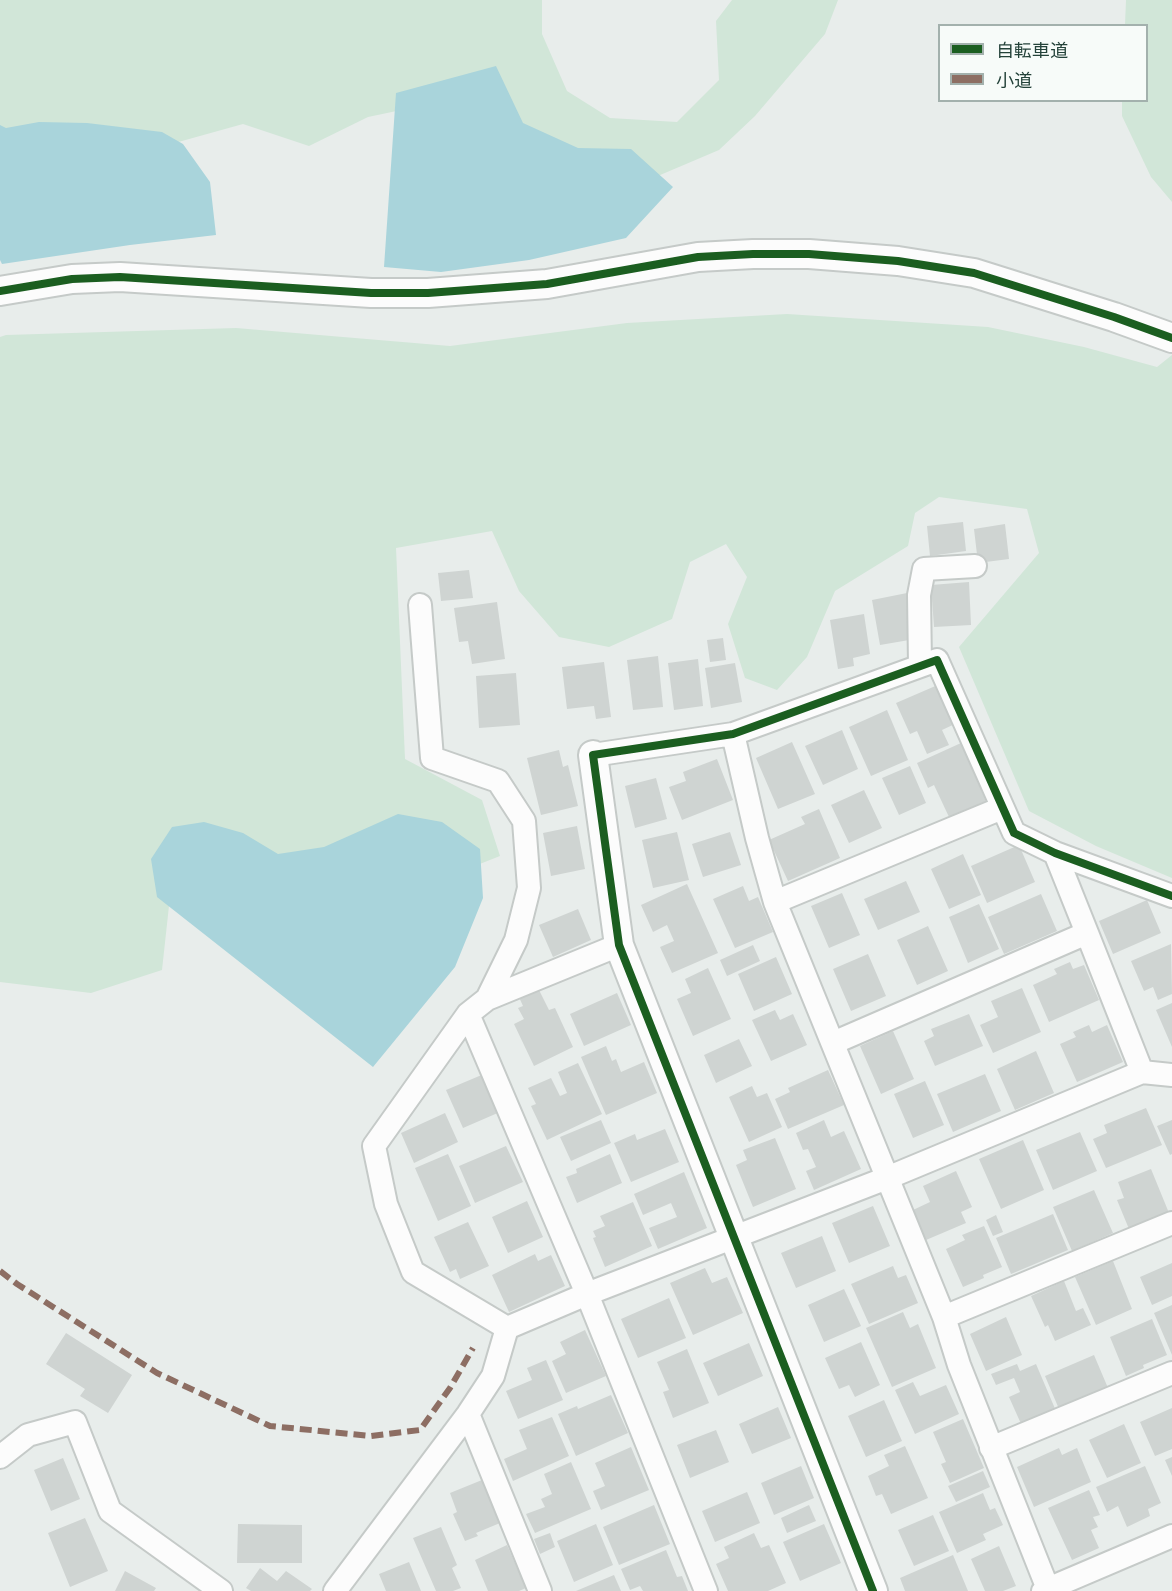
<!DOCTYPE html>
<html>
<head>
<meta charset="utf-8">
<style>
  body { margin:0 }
  #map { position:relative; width:1172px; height:1591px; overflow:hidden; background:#e8edeb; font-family:Mulish,"Noto Sans JP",sans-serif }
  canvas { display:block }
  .legend { position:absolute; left:938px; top:24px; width:210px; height:78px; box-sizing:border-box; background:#f7fbf9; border:2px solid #a3b1ad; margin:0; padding:8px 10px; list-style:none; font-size:18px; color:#24423a }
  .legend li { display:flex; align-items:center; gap:12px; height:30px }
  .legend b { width:30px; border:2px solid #a3b1ad }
</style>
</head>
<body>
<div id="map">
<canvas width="1172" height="1591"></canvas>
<ul class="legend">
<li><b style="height:8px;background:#1b5e20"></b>自転車道</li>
<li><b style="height:8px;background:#8d6e63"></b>小道</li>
</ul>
</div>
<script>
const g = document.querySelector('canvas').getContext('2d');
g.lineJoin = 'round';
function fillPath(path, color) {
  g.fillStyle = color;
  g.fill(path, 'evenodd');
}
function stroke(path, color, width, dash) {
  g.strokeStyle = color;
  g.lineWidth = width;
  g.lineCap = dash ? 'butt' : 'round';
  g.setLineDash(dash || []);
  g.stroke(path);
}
const green = new Path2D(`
  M0,0H542V34L567,91L610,118L677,122L719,80L716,21L732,0H838L825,34L755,116L719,150L639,184L507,133L482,93L368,117L309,146L243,124L164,146L0,139Z
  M1126,0H1172V202L1151,177L1122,116V101L1146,100V26L1125,25Z
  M787,314L988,327L1084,347L1157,367L1172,355V878L1096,846L1029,811L959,647L1039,553L1027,509L939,497L915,513L908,546L835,591L807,657L777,690L745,678L728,624L747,577L726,544L690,562L672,619L609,647L559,637L519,591L492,531L396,548L405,759L482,800L500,856L462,871L174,860L162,970L91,993L0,982V337L6,335L236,328L450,346L627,323Z`);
const water = new Path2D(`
  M496,66L523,123L578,148L631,149L673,187L626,238L529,260L441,272L384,267L396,93Z
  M39,122L87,123L162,132L183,144L210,182L216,235L130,245L2,264L0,260V125L6,128Z
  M398,814L442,822L480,849L483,898L455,967L373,1067L157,897L151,859L172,827L204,822L243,833L278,854L324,847Z`);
const building = new Path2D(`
  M963,522L966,551L930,556L927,526Z
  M1005,524L1009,559L978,563L974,529Z
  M469,570L473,598L441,601L438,573Z
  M969,582L971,625L934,627L931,585Z
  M907,593L915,639L880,645L872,600Z
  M497,602L505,659L472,664L468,641L459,642L454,608Z
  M864,614L870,654L853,658L854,666L838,669L830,620Z
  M723,638L726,660L710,662L707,640Z
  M658,656L663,707L633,710L627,660Z
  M698,659L703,706L674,710L668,663Z
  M604,662L611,717L596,719L594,706L567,709L562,667Z
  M735,663L742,702L711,708L705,668Z
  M516,673L520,725L479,728L476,676Z
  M940,684L957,723L942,730L949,745L927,754L917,731L910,734L896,703Z
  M887,710L908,760L871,776L849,727Z
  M842,730L858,769L823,785L805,746Z
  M792,742L815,794L778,809L756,758Z
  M961,743L986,801L949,817L934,785L928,788L917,763Z
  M559,750L563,767L568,765L578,806L541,815L527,758Z
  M717,759L733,800L682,820L669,787L686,781L683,772Z
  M910,766L926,803L899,815L882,778Z
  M656,778L667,819L635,828L625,786Z
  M864,790L882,828L849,843L831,805Z
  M819,809L840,858L788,881L769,840L805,824L801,817Z
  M577,826L585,869L551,876L543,833Z
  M677,832L689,880L653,888L642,840Z
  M730,832L741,865L703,877L692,844Z
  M1019,845L1035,882L987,903L971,866Z
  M963,854L981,895L949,909L931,869Z
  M906,881L920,912L878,930L864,899Z
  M687,884L718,953L672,973L660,947L674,941L667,925L653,932L641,905Z
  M743,886L749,901L758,897L773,932L735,948L713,899Z
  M842,893L860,935L829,948L811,906Z
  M1041,894L1057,931L1004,954L988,917Z
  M1147,900L1161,933L1113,954L1099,921Z
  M979,904L999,949L968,963L949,917Z
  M578,909L591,940L553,957L539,925Z
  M928,926L948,971L917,985L897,940Z
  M1171,944L1172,994L1158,1000L1153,987L1144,991L1131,961Z
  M753,945L760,961L727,976L720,960Z
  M868,954L886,996L851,1011L833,969Z
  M776,957L792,994L754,1011L738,974Z
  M1070,962L1073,969L1084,965L1099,1000L1049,1022L1033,985L1057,974L1054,969Z
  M708,968L731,1019L693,1036L677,999L691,993L685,979Z
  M537,986L549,1010L555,1008L573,1047L534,1066L514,1024L524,1019L518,1008L523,1006L518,995Z
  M1022,988L1041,1032L993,1053L980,1025L998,1017L991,1001Z
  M617,993L631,1025L584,1046L570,1014Z
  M1172,1003V1047L1156,1010Z
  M775,1010L780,1020L793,1014L807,1045L771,1061L752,1020Z
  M969,1014L983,1046L935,1066L924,1041L934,1036L931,1029Z
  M1089,1025L1092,1032L1107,1025L1123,1062L1077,1082L1060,1044L1076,1037L1073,1032Z
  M893,1031L914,1079L881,1094L860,1046Z
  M739,1039L752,1066L716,1083L704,1055Z
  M606,1046L612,1061L616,1059L621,1072L644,1062L657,1093L606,1115L581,1057Z
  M1036,1051L1054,1093L1015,1110L997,1069Z
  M578,1063L602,1114L547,1140L531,1106L536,1104L528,1088L551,1078L560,1096L567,1093L558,1072Z
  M828,1070L844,1105L788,1129L775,1099L790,1092L788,1088Z
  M484,1074L500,1112L463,1128L446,1090Z
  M985,1074L1001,1111L953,1132L937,1094Z
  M925,1081L944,1125L913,1138L894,1094Z
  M752,1086L757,1097L767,1093L782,1127L749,1142L729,1097Z
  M1146,1108L1162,1145L1106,1168L1093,1139L1107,1133L1104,1125Z
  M445,1113L458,1142L414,1163L401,1133Z
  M601,1120L611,1143L571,1161L560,1137Z
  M824,1120L831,1137L844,1131L861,1169L814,1190L806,1171L816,1167L808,1149L803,1150L796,1133Z
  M1172,1120V1154L1170,1155L1157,1126Z
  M665,1129L679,1162L631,1182L614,1143L635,1134L637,1140Z
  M1080,1132L1097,1171L1053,1190L1036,1150Z
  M775,1138L796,1189L753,1207L736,1165L747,1160L743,1150Z
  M1023,1140L1044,1190L1001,1209L979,1159Z
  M506,1146L523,1182L475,1203L459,1166Z
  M448,1154L471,1206L438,1221L415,1168Z
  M610,1154L622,1183L577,1203L566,1177L577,1173L576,1169Z
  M1151,1169L1169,1213L1129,1229L1117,1200L1124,1198L1118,1182Z
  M956,1171L972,1207L961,1212L966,1223L926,1240L913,1210L930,1202L923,1186Z
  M684,1172L707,1228L658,1249L649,1228L677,1217L671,1203L643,1215L634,1194Z
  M1094,1190L1113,1233L1072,1251L1053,1207Z
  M527,1201L543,1237L508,1253L492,1217Z
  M633,1202L652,1246L605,1267L593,1238L596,1237L593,1231L605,1226L600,1216Z
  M873,1206L890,1246L849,1263L832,1223Z
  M1053,1214L1068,1250L1011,1274L996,1238Z
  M996,1215L1003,1232L993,1236L986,1220Z
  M468,1222L489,1266L460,1279L456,1269L450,1272L434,1237Z
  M984,1226L1002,1267L983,1275L984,1278L963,1287L946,1249L965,1240L962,1235Z
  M822,1236L836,1271L796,1288L781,1253Z
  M535,1254L538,1261L551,1255L565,1286L509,1312L492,1275Z
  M1113,1261L1132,1309L1096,1325L1075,1277Z
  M1172,1263V1296L1152,1305L1140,1277Z
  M893,1266L898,1278L906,1275L918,1303L869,1324L851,1284Z
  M705,1268L712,1283L727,1277L743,1313L693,1335L670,1283Z
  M1064,1281L1076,1311L1083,1308L1091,1325L1055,1341L1048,1325L1045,1327L1031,1296Z
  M844,1289L861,1326L824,1342L808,1305Z
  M669,1298L686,1338L638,1358L621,1319Z
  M1172,1305V1355L1154,1313Z
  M903,1312L910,1328L918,1324L936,1368L892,1387L866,1328Z
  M1006,1317L1022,1355L986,1371L970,1334Z
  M1152,1319L1167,1355L1143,1365L1144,1368L1126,1376L1110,1337Z
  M585,1330L606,1376L566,1393L552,1361L566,1354L560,1342Z
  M66,1333L132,1375L108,1413L80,1396L85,1389L46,1364Z
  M861,1342L880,1385L855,1397L849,1385L839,1389L825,1358Z
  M749,1343L763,1376L718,1396L703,1363Z
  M687,1349L709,1403L673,1418L663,1392L669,1390L657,1362Z
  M1094,1355L1108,1388L1059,1409L1045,1376Z
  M546,1360L563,1400L518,1419L506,1391L532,1380L527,1368Z
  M1017,1364L1020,1371L1036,1364L1056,1411L1022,1426L1009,1397L1020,1392L1014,1378L996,1385L991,1374Z
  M913,1382L920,1396L946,1385L959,1414L915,1434L895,1390Z
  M611,1395L628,1433L576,1456L558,1414L577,1406L578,1409Z
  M884,1400L902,1441L866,1457L848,1416Z
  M778,1407L791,1438L752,1454L739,1424Z
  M1172,1408V1449L1155,1456L1140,1422Z
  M552,1417L569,1456L513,1481L504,1459L527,1449L519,1430Z
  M963,1419L984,1468L950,1483L941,1464L946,1462L933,1432Z
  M1124,1424L1141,1463L1107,1478L1089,1440Z
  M716,1430L729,1462L690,1478L677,1445Z
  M905,1446L928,1498L891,1514L882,1494L876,1496L868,1476L889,1466L884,1455Z
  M631,1447L649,1490L601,1510L593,1491L605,1486L595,1463Z
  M1059,1448L1062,1455L1077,1448L1091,1482L1034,1507L1017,1467Z
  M1172,1457V1476L1165,1460Z
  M63,1458L80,1499L51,1511L34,1470Z
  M571,1462L591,1509L535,1533L526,1514L545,1507L541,1499L552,1494L544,1474Z
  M801,1466L814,1498L774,1515L761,1483Z
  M1145,1466L1161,1503L1148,1509L1150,1516L1127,1527L1118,1506L1107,1512L1096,1487Z
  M983,1471L990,1487L956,1502L948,1486Z
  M482,1480L500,1523L476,1533L478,1536L465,1541L453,1514L457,1512L450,1493Z
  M1089,1490L1100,1515L1093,1517L1098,1527L1091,1530L1099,1548L1072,1560L1048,1508Z
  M747,1492L760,1523L715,1542L702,1511Z
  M983,1493L990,1510L995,1508L1003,1525L983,1534L986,1540L957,1553L939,1512Z
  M654,1505L670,1544L619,1565L603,1527Z
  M809,1505L816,1521L787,1533L781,1518Z
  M933,1515L949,1551L914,1566L898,1530Z
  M85,1518L108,1571L70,1587L48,1533Z
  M238,1524L302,1525V1563H237Z
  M596,1524L613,1565L574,1582L557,1541Z
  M824,1524L841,1563L800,1581L783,1542Z
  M441,1527L457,1565L452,1568L461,1588L453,1591H436L413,1538Z
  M550,1533L555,1547L540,1554L534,1539Z
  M754,1533L761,1548L769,1545L786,1583L768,1591H728L716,1564L729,1558L724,1547Z
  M507,1545L526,1588L519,1591H488L475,1560Z
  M999,1546L1016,1586L1003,1591H985L971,1559Z
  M666,1550L677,1577L682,1576L688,1591H643L640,1586L630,1590L621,1569Z
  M953,1555L968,1591H905L900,1578Z
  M409,1562L421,1591H386L379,1574Z
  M260,1568L277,1581L286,1571L312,1589L310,1591H251L246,1588Z
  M125,1571L156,1588L154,1591H115Z
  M614,1575L621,1591H576Z`);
const minor = new Path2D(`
  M420,605L432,758L498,781L524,821L529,888L516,940L487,999L468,1014L374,1146L386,1204L413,1272L507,1328
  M920,665L919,595L924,569L975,566
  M733,734L757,838L775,902
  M593,755L733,734L937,660L1014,833L1055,853L1172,896
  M1002,808L775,902L944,1317L959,1365L1048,1589
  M1055,853L1087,933
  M487,999L619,945
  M468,1014L587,1294L706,1591
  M833,1043L1087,933L1142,1072
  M944,1317L1172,1223
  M468,1414L540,1591
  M991,1448L1172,1373
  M0,1457L28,1435L75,1422L110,1511L221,1591
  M335,1591L468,1414L493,1376L507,1328L587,1294L887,1178L1142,1072L1172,1075
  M1043,1591L1172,1536`);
const tertiary = new Path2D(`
  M0,291L72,279L120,277L371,293H428L547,284L698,257L753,254H809L898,261L974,273L1114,317L1172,338
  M593,755L619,945L873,1591`);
const quiet = new Path2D(`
  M0,1271L17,1284L157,1373L270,1426L371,1436L420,1430L450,1388L473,1348`);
const cycleway = new Path2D(`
  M0,291L72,279L120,277L371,293H428L547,284L698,257L753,254H809L898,261L974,273L1114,317L1172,338
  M873,1591L619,945L593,755L733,734L937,660L1014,833L1055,853L1172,896`);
fillPath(green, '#d1e6d8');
fillPath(water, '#a9d4db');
fillPath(building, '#cfd4d2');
stroke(minor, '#c5cac8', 26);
stroke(tertiary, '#c5cac8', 32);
stroke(minor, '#fcfcfc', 22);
stroke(tertiary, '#fcfcfc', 28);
stroke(quiet, '#8d6e63', 6, [12, 6]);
stroke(cycleway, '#1b5e20', 8);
</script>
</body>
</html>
